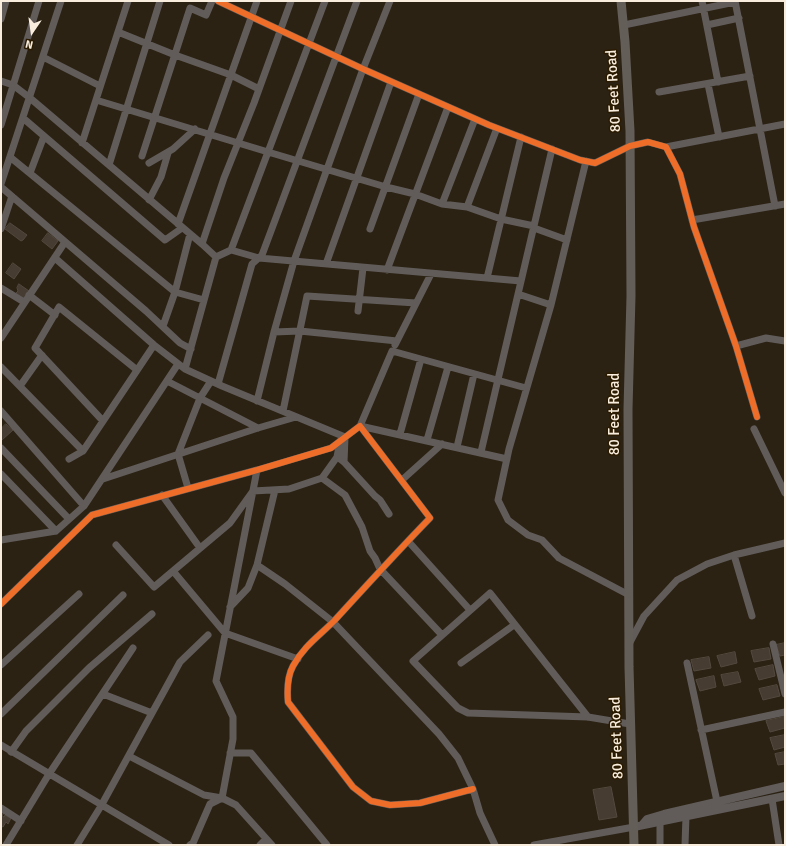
<!DOCTYPE html>
<html>
<head>
<meta charset="utf-8">
<style>
  body { margin:0 }
  #map { position:relative; width:786px; height:846px; overflow:hidden; background:#2b2213; font-family:Signika,sans-serif }
  canvas { display:block }
  .frame { position:absolute; inset:0; border:2px solid #f9eede; pointer-events:none }
  .north { position:absolute; left:12px; top:12px; width:40px; height:40px; -webkit-text-stroke:3px #2b1b01; paint-order:stroke; rotate:193deg; font-size:11px; font-weight:700; line-height:16px; text-align:center; color:#f9eede }
  .north::after { content:''; display:block; margin:auto; width:14px; height:18px; background:#f9eede; clip-path:polygon(50% 0,100% 100%,50% 72%,0 100%) }
</style>
</head>
<body>
<div id="map">
<canvas width="786" height="846"></canvas>
<div class="frame"></div>
<div class="north">N</div>
</div>
<script>
const g = document.querySelector('canvas').getContext('2d');
g.lineJoin = 'round';
function fillPath(path, color) {
  g.fillStyle = color;
  g.fill(path, 'evenodd');
}
function stroke(path, color, width, dash) {
  g.strokeStyle = color;
  g.lineWidth = width;
  g.lineCap = dash ? 'butt' : 'round';
  g.setLineDash(dash || []);
  g.stroke(path);
}
function write(font, color, halo, rows, align = 'center') {
  g.font = font + ' Signika,sans-serif';
  g.lineWidth = 3;
  g.setLineDash([]);
  g.textBaseline = 'middle';
  g.strokeStyle = halo;
  g.fillStyle = color;
  for (const [text, x, y, turn = 0] of rows) {
    g.save();
    g.translate(x, y);
    g.rotate((+turn || 0) * Math.PI / 180);
    g.textAlign = isNaN(turn) ? turn : align;
    if (halo) g.strokeText(text, 0, 0);
    g.fillText(text, 0, 0);
    g.restore();
  }
}
const building = new Path2D(`
  M10,223L27,235L23,240L21,241L5,229Z
  M48,233L58,241L52,249L42,241Z
  M13,263L21,269L14,279L6,273Z
  M19,284L29,291L23,300L15,294L18,291L17,288Z
  M6,424L13,430L2,440L1,438V429Z
  M785,643V655L780,656L776,645Z
  M769,648L771,659L754,662L751,651Z
  M735,652L737,663L721,667L717,656Z
  M709,657L711,668L694,671L691,660Z
  M773,665L775,676L759,680L755,669Z
  M738,672L741,682L724,686L721,675Z
  M714,676L716,687L700,691L696,680Z
  M777,685L780,696L763,700L759,689Z
  M784,717L785,728L770,732L766,721Z
  M785,735V747L774,750L770,738Z
  M785,752V764L778,765L775,754Z
  M611,787L617,817L599,820L593,790Z
  M2,812L4,813L2,816L4,817L5,815L11,818L8,824L6,822L3,827L1,826V814Z`);
const minor = new Path2D(`
  M218,1L363,69L489,125L580,160L595,163L630,146L648,142L666,147L680,174L694,227L736,346L757,417
  M702,1L718,82
  M735,1L775,206
  M1,19L6,1
  M624,25L735,2
  M707,25L739,18
  M118,32L175,55L231,75L259,89
  M43,57L100,86
  M1,81L13,85L30,98L202,244
  M708,84L719,137
  M659,92L750,76
  M96,100L268,152L386,187L415,194L442,204L467,207L501,219L534,226V228L567,240
  M23,118L165,240L182,228
  M1,125L39,1
  M82,143L128,1
  M666,147L785,124
  M142,156L190,8L206,15L212,1
  M10,157L175,292L204,300
  M586,161L551,305L509,449L498,500L508,520L528,535L542,540L559,558L629,595
  M149,163L173,149L195,129
  M109,165L160,1
  M30,173L44,136
  M1,184L61,1
  M1,187L146,311L180,343L191,349
  M149,200L161,177L168,153
  M442,204L475,119
  M467,207L497,128
  M692,220L785,204
  M178,224L257,1
  M1,229L12,196
  M370,229L419,94
  M231,250L325,1
  M216,257L231,250L259,258L521,281
  M55,258L154,345L185,369L222,386L345,437L344,462
  M326,264L391,82
  M387,270L448,107
  M487,278L521,137
  M1,288L24,302
  M518,294L551,305
  M29,295L55,315
  M358,311L363,268
  M163,326L175,292L190,234
  M274,332L300,331L397,341
  M1,338L65,242
  M395,345L431,274
  M736,346L766,338L785,341
  M1,367L83,451
  M185,369L216,257L202,244L224,178L254,103L291,1
  M167,381L258,428
  M218,384L252,264L262,255L357,1
  M20,386L42,355
  M257,401L274,332L294,261L363,69L390,1
  M1,411L84,506
  M283,411L307,296L416,303
  M103,421L35,348L59,307L137,370
  M754,429L785,493
  M400,434L421,359
  M427,440L448,367
  M457,447L474,374
  M1,448L69,519
  M481,452L552,149
  M69,459L83,451L154,345
  M340,459L344,462L375,496L380,500L389,514
  M507,459L360,426L392,351L526,388
  M1,474L56,531
  M322,478L345,495L362,527L370,551L375,558L380,569L442,635
  M103,479L258,428L296,417
  M402,480L442,444
  M188,488L178,454L200,398L211,381
  M162,495L200,548
  M1,540L56,531L84,506L178,364
  M408,541L470,610
  M116,545L154,587L230,523L253,491L289,489L322,478L337,457L340,441
  M734,555L752,616
  M257,565L285,584L333,622L439,734L458,758L473,789L480,813L495,845
  M173,571L225,633L298,659
  M1,604L92,515L257,470L331,448L360,426L430,518C397,552 366,586 334,621C319,636 303,647 293,666C287,677 287,690 288,702L353,787L371,801L390,805L420,803L473,789
  M230,607L248,588L257,565L275,490
  M629,644L644,616L677,580L707,564L734,555L785,543
  M773,644L785,694
  M461,663L514,625
  M687,663L718,806
  M1,665L79,594
  M103,694L152,713
  M1,714L123,595
  M588,717L490,593L413,661L458,708L468,713L588,717L630,724
  M701,730L785,712
  M1,745L169,845
  M11,752L26,731L89,668L152,614
  M230,753H251L327,845
  M129,756L204,795L222,798L233,739V717L216,681L257,470
  M772,799L779,845
  M1,808L21,821
  M660,822V845
  M6,845L49,774L133,648
  M77,845L101,806L180,662L208,635
  M190,845L193,843L210,804L222,798L236,805L272,845
  M260,845L266,839
  M534,845L634,827
  M685,845L686,816`);
const tertiary = new Path2D(`
  M642,825L647,819L664,814L785,786
  M634,827L785,796`);
const secondary = new Path2D(`
  M621,1L625,42L630,131L631,296L628,409L629,667L634,845`);
const cycleway = new Path2D(`
  M218,1L363,69L489,125L580,160L595,163L630,146L648,142L666,147L680,174L694,227L736,346L757,417
  M1,604L92,515L257,470L331,448L360,426L430,518C397,552 366,586 334,621C319,636 303,647 293,666C287,677 287,690 288,702L353,787L371,801L390,805L420,803L473,789`);
const streetNames = [
  ["80 Feet Road",614,91,-93],
  ["80 Feet Road",615,414,-90],
  ["80 Feet Road",617,738,-92]
];
fillPath(building, '#463c32');
stroke(building, '#53493e', 1);
stroke(minor, '#615c5a', 7);
stroke(tertiary, '#615c5a', 8);
stroke(secondary, '#645e59', 9);
stroke(cycleway, '#ee6e29', 6);
write('15px', '#f9eede', '#2b1b01', streetNames);
</script>
</body>
</html>
